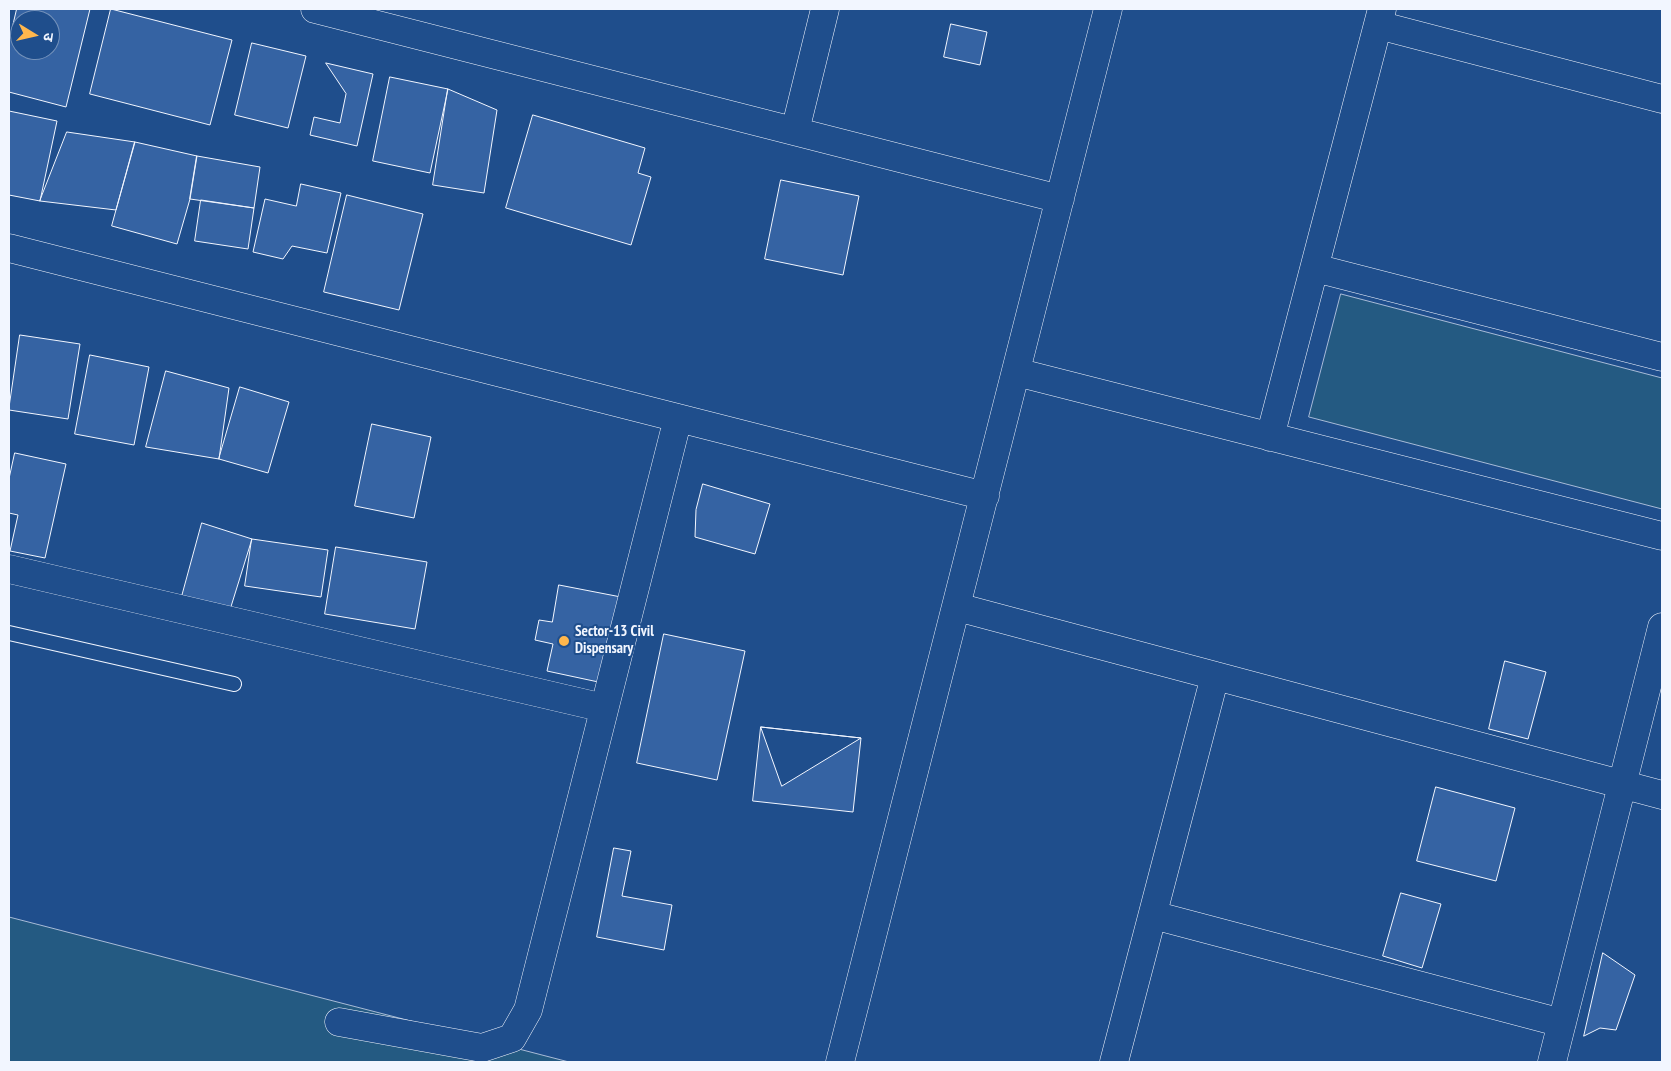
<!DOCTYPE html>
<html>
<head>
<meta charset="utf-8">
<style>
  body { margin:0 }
  #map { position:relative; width:1671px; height:1071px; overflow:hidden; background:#1f4e8c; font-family:"PT Sans Narrow","Noto Sans Devanagari",sans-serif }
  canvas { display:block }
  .frame { position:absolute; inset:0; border:10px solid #f2f6ff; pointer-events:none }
  .north { position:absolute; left:10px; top:10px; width:50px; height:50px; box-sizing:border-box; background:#1f4e8c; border:1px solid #7391ba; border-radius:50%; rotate:99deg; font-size:14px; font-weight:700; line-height:20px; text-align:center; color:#f2f6ff }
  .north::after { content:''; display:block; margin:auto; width:18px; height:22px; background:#ffb74d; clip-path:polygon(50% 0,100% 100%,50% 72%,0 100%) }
</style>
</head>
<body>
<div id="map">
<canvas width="1671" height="1071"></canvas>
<div class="frame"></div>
<div class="north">उ</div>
</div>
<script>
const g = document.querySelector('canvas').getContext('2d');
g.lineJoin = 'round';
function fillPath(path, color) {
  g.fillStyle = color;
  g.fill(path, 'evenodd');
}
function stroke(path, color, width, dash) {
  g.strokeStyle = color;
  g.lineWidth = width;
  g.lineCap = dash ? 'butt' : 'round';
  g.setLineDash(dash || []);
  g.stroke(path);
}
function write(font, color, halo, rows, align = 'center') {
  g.font = font + ' "PT Sans Narrow",sans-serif';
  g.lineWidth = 4;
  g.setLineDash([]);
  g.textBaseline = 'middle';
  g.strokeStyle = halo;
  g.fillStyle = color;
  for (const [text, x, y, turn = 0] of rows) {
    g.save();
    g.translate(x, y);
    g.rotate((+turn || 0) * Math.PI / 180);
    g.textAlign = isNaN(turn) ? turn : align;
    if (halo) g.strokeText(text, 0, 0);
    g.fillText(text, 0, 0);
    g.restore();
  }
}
const green = new Path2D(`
  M1341,294L1662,378V509L1309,417Z
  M9,917L569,1062H9Z`);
const building = new Path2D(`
  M17,9H90L66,107L9,92V42ZM20,20H50V50H20Z
  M111,9L232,40L210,125L90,94Z
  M951,24L987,32L980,65L944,57Z
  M252,43L306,56L288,128L235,115Z
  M326,63L373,74L357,146L310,135L314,117L340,123L346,94Z
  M390,77L448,89L430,173L373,161Z
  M448,89L497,110L484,193L433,185Z
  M9,111L57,121L40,201L9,195Z
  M533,115L645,148L638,173L651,177L631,245L506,208Z
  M67,132L135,142L116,210L40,201Z
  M135,142L197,156L190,199L177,244L112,226Z
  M197,156L260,167L254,208L190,199Z
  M781,180L859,196L843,275L765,259Z
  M301,184L341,193L327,253L292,246L283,259L253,252L265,199L296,206Z
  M347,195L423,214L399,310L324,292Z
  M201,200L254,208L248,249L195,241Z
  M20,335L80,344L68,419L9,410Z
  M90,355L149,367L134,445L75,434Z
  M166,371L229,388L219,459L146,447Z
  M240,387L289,402L268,473L219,459Z
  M372,424L431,437L414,518L355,506Z
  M15,453L66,464L45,558L10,551L18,515L9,513V479Z
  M703,484L770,504L755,554L695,537L696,510Z
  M202,523L252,539L229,613L181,600Z
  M252,539L328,550L321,597L245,586Z
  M336,547L427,562L415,629L325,614Z
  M559,585L621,597L603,683L547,671L553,644L535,640L539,620L552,622Z
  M664,634L745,651L717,780L637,763Z
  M1505,661L1546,672L1528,739L1489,729Z
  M761,727L861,738L782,786Z
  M761,727L861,738L853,812L753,801Z
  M1436,787L1515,808L1496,881L1417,861Z
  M614,848L631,851L622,896L672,905L664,950L597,937Z
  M1401,893L1441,904L1422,968L1383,956Z
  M1603,953L1635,975L1616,1030L1600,1028L1584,1036Z`);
const lane = new Path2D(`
  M9,633L234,684`);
const street = new Path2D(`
  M315,9L1060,199
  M1378,25L1662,99
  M795,131L825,9
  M9,248L985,496
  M1315,268L1662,357
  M1016,372L1662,536
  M1270,437L1382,9
  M9,569L604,708
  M957,607L1662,795
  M1153,915L1562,1023
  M339,1022L482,1048L512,1038L528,1010L678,418
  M840,1062L1108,9
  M1114,1062L1215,676
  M1552,1062L1662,627`);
const markers = [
  [564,641,6,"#ffb74d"]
];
const poiNames = [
  ["Sector-13 Civil",575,632],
  ["Dispensary",575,649]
];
fillPath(green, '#245a82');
stroke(green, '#a8bbd7', 1);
fillPath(building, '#3563a3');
stroke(building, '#f2f6ff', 1);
stroke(lane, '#f2f6ff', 16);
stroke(street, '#f2f6ff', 29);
stroke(lane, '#1f4e8c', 14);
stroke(street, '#1f4e8c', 28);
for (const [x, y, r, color] of markers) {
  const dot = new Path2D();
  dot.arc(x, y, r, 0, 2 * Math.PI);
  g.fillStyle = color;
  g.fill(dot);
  stroke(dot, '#1f4e8c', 2);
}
write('bold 15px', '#f2f6ff', '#1f4e8c', poiNames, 'left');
</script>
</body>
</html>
